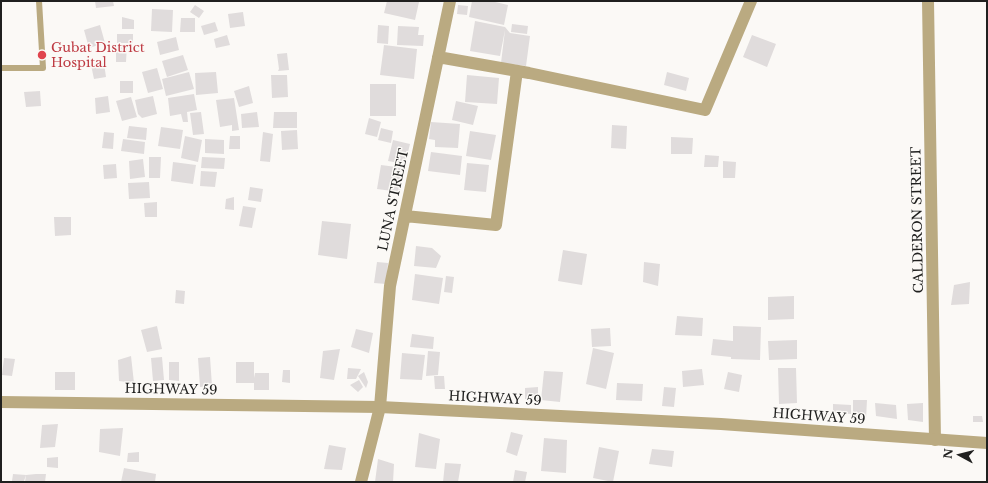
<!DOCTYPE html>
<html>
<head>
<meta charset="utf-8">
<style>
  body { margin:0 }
  #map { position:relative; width:988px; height:483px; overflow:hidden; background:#fbf9f6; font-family:"Libre Baskerville",serif }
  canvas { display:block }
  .frame { position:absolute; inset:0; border:2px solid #20201f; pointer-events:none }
  .north { position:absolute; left:940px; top:435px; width:40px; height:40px; -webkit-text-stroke:3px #fbf9f6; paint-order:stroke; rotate:277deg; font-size:11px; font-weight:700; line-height:16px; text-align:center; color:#20201f }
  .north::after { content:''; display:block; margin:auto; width:14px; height:18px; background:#20201f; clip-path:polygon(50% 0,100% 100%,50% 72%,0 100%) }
</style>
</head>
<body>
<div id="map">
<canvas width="988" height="483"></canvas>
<div class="frame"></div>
<div class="north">N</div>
</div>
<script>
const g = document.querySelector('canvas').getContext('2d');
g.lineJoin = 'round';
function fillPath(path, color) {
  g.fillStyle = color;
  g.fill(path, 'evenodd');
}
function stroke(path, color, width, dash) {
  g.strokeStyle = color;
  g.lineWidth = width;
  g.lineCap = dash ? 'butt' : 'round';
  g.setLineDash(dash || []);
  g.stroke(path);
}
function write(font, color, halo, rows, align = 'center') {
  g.font = font + ' "Libre Baskerville",serif';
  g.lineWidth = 3;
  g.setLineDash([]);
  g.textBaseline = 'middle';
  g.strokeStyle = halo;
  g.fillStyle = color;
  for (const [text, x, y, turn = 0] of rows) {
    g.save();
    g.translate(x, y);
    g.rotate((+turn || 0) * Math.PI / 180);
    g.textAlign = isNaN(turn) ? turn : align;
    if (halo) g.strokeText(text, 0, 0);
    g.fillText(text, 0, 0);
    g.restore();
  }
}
const building = new Path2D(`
  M95,1H113L114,6L96,8Z
  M387,1H413L419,2L415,20L384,13Z
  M472,1H491L508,5L504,25L469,17Z
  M195,5L204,11L199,18L190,12Z
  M458,5L468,6L467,15L457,14Z
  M152,9L173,10L172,32L151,31Z
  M243,12L245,26L230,28L228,14Z
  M122,17L134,20V29H122Z
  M181,18H195V32H180Z
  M475,21L505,27L510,33L530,36L526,66L501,63L505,30L500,56L470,51Z
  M215,22L218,31L204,35L201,26Z
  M512,24L528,26L527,34L511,32Z
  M100,25L105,43L89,48L84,30Z
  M378,25L389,26L388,44L377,43Z
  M398,26L419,27L418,35H424L423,46L397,45Z
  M117,34H133V43H117Z
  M227,35L230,45L216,48L214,39Z
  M752,35L776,44L767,67L743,57Z
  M176,37L179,50L160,55L157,42Z
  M116,45H127L126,62H116Z
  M384,45L417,49L414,79L380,75Z
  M287,53L289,70L278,71L279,69L277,54Z
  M183,55L188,70L167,77L162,61Z
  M104,63L106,77L94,79L91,65Z
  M157,68L163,89L148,93L142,72Z
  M189,72L194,89L166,96L162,79Z
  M216,72L218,93L196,95L195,73Z
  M667,72L689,78L686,91L664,85Z
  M271,75H287L288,97L272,98Z
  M467,75L499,78L497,104L465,102Z
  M120,81H133V93H120Z
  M370,84H396V116H370Z
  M249,86L253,103L239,107L234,91Z
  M40,91L41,106L26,107L24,92Z
  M194,94L197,110L187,112L188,122H183L181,114L170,116L168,98Z
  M108,96L110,112L96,114L95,98Z
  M153,96L157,114L142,118L138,114L135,100Z
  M131,97L137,117L122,121L116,101Z
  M234,98L239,130L232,131V125L220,127L216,100Z
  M456,101L478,106L473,125L452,120Z
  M201,112L204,134L193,135L190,113Z
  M257,112L259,127L242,128L241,114Z
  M274,112H297V128H273Z
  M369,118L381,122L377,137L365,134Z
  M431,122L460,124L458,148L435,147V140L429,139Z
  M612,125L627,126L626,149L611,148Z
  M129,126L147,128L146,140L127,138Z
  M161,127L183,130L180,149L158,146Z
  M381,128L393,131L391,143L378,140Z
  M297,130L298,149L282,150L281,131Z
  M470,131L496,135L491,160L466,156Z
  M104,132L114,133L113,149L102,148Z
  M263,132L273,134L270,162L260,161Z
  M185,136L202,140L198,162L181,158Z
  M230,136H240V149H229Z
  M671,137L693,138L692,154H671Z
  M123,139L145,142L144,154L121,151Z
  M205,139L224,140V154L205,153Z
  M393,140L410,144L405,164L388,161Z
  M431,152L462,156L460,175L428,171Z
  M705,155L719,156L718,167H704Z
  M149,157H161L160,178H149Z
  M202,157L225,158L224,169L201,168Z
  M143,159L145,177L130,179L129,161Z
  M723,161L736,162L735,178H723Z
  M173,162L196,165L193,184L171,181Z
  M467,163L489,165L486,192L464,190Z
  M116,164L117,178L104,179L103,165Z
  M381,165L404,168L400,192L377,189Z
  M201,171L217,172L215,187L200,186Z
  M149,182L150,198L129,199L128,183Z
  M250,187L263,189L261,202L248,200Z
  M234,197V210L225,209L226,199Z
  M157,202V217H145L144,203Z
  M243,206L256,208L252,228L239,226Z
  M54,217H71V235L55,236Z
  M322,221L351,224L347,259L318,255Z
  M416,246L432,248L441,256L436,268L414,266Z
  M563,250L587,254L582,285L558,281Z
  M377,262L388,263L386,284L374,283Z
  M644,262L660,264L658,286L643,282Z
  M415,274L443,278L439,304L412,300Z
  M446,276L454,277L452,293L444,292Z
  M970,282L969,304L951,305L954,285Z
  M176,290L185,291L184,304L175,303Z
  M794,296V319L768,320V297Z
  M677,316L703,318L702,336L675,335Z
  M157,326L162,349L147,352L141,330Z
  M733,326L761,327L760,360L731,359V357L711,355L713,339L733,341Z
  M610,328L611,346L592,347L591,329Z
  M356,329L373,333L369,353L351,347Z
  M412,334L434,337L433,349L410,347Z
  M797,340V359L769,360L768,341Z
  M593,348L614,353L606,389L586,384Z
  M340,349L334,380L320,378L323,351Z
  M428,351L440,352L438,375L426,376Z
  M402,353L425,355L422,380L400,379Z
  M131,356L134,383L119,381L118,360Z
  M162,357L164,380L153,381L151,358Z
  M210,357L212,386L200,387L198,358Z
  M4,358L15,359L12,376L2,375Z
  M169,362H179V381L169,380Z
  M236,362H254V378L255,373H269V390H254V383H236Z
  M348,368L361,369L356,379H347Z
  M778,368H796L797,403L779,404Z
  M702,369L704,385L683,387L682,371Z
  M283,370H290V383L282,382Z
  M544,371L563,372L560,402L541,400Z
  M55,372H75V390H55Z
  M364,372L368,382L366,388L358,376Z
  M728,372L742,375L739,392L724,389Z
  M434,376H444L445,389H435Z
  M359,380L363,387L358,392L350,385Z
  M617,383L643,384L642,401L616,400Z
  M538,387V399H525V388Z
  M664,387L676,388L674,407L662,406Z
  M853,400H867L866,419L853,418Z
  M875,403L896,405L897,419L876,416Z
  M923,403V422L908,420L907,404Z
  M833,404L851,405V414L833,413Z
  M973,416H982L983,422H973Z
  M58,424L55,447L40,448L42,425Z
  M123,428L120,456L99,452L100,429Z
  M511,432L523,435L517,456L506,452Z
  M419,433L440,439L436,469L415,467Z
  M544,438L567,440L566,473L541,471Z
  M329,445L346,448L342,470L324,469Z
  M599,447L619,451L613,482L593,478Z
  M652,449L674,451L672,467L649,464Z
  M139,452V462H127L128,453Z
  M58,457V468L47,467V458Z
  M378,459L394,464L393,482H375Z
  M445,463L461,464L458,482H443Z
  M124,468L156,474L155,482H121Z
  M515,470L527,472L525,482H513Z
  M13,474L26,475L24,481H12Z
  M36,474H46L45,482H25L26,475Z`);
const service = new Path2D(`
  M1,68H43L39,1`);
const minor = new Path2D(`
  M928,1L935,440
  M438,57L529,73L705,110L751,1
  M405,216L496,225L517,71
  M361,482L380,407L390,286L450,1`);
const tertiary = new Path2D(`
  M1,402L380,407L721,424L987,443`);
const markers = [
  [42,55,5,"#e0444e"]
];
const healthNames = [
  ["Gubat District",51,48],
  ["Hospital",51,63]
];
const streetNames = [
  ["LUNA STREET",394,200,-78],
  ["CALDERON STREET",918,220,-91],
  ["HIGHWAY 59",171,390,1],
  ["HIGHWAY 59",495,399,3],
  ["HIGHWAY 59",819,417,4]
];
fillPath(building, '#e0dcdc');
stroke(service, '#baaa81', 6);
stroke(minor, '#baaa81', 12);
stroke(tertiary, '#baaa81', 12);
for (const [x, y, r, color] of markers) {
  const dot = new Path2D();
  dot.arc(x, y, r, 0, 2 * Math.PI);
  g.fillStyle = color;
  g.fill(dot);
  stroke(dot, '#fbf9f6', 1.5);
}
write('13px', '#be3a42', '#fbf9f6', healthNames, 'left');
write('13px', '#20201f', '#fbf9f6', streetNames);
</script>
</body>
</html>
